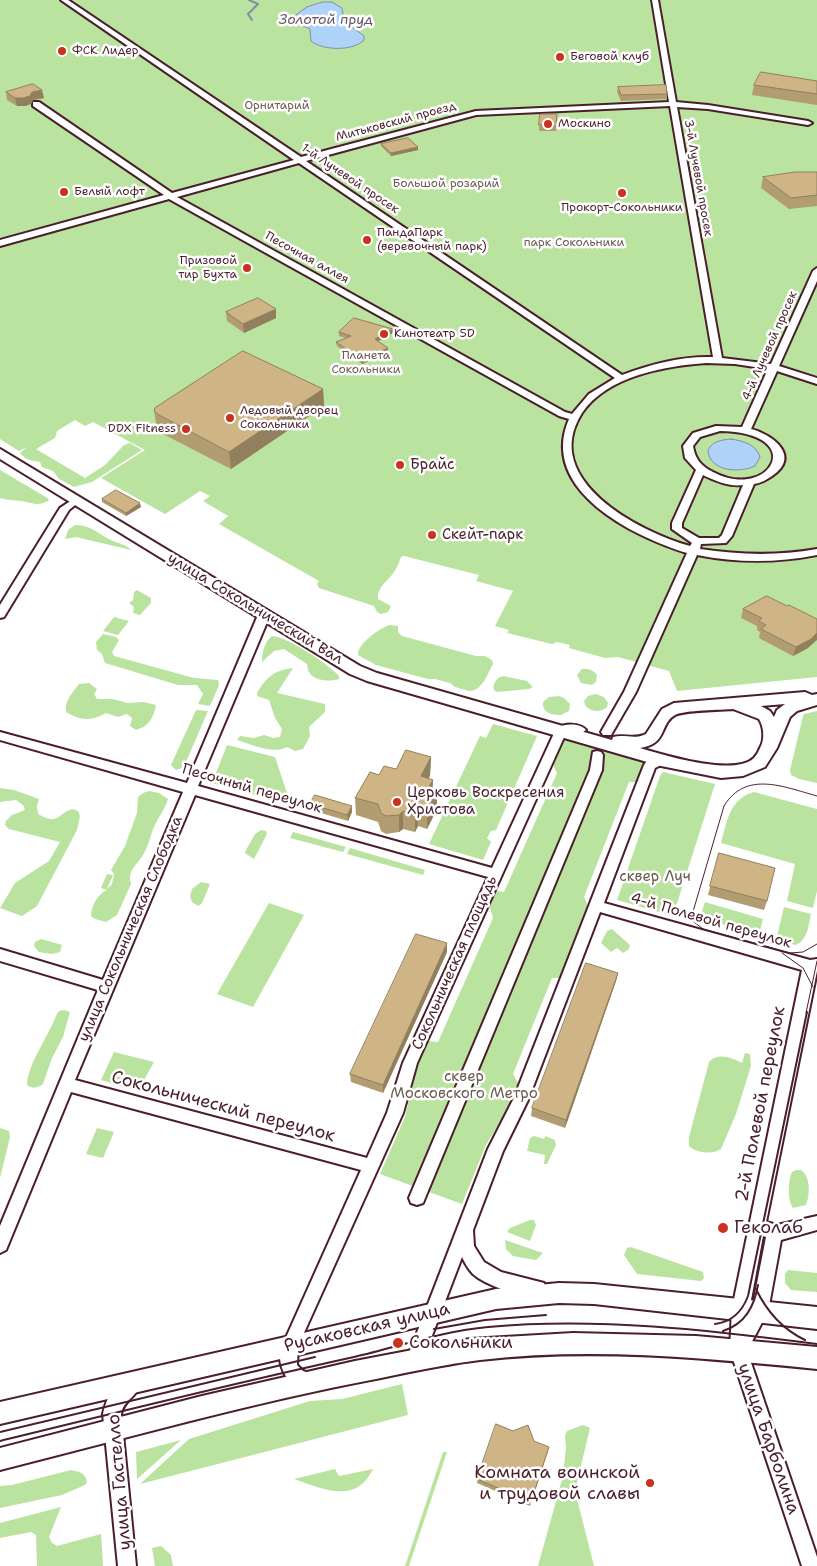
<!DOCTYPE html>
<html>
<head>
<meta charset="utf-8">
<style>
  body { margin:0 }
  canvas { display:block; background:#fff }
</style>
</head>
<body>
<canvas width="817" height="1566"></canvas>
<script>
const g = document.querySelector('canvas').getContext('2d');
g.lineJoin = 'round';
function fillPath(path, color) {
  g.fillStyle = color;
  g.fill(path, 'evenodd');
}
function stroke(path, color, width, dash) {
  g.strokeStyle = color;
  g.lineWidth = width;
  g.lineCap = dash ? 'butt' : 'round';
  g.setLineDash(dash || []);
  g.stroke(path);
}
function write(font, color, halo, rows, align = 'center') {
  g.font = font + ' "Shantell Sans",sans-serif';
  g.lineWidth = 5;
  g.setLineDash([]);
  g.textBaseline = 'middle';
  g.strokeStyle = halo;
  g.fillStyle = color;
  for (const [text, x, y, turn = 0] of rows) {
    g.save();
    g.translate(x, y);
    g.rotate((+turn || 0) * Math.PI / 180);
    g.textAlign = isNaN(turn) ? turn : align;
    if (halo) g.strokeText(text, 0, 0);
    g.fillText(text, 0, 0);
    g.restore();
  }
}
const green = new Path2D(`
  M0,0H817V677L677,691L669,671L618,657L605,658L569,648L570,645L557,642L552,644L507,633L509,630L495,626L513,591L476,581L479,575L404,556L401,557C399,562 397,568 394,572C388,581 377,587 378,599L391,606L388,612L381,614L377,612L374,606L319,588L317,584L319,581L219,524L228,516L203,501L210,496L200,491L165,514L101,478L145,450L93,422L85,426L75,420L57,431L55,438L36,449L85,478L105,465L124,445L130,443L142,450L92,482L74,487L59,479L53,471L42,467L40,462C32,461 24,459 20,453L27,447L19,451L0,439Z
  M0,470L49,499L48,501C37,507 30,502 21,501C14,500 7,500 0,498Z
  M75,525C90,524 101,536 113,541C119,544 126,544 131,550L76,537L65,539L68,530Z
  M137,590L151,598V603L140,615L133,613L134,607L129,603L133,600L134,592Z
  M114,617L129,621L118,635L103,631Z
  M389,625L398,626V632L402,636L476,656H485L492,660L493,664C487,675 482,691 469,691L455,687L450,683L435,679H428L376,665L358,655C357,644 379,629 389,625Z
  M103,634L116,637L119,640L112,652L114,656L194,678L218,680L219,685L210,706L198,704L203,694L197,685H178L105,663L102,654L97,650L96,642Z
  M272,636C288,637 328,664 339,676V679C331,682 313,681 309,672C307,669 308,666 307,664L284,649L274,651L262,662C262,653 264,642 272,636Z
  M293,668L277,693L325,704V712L309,727L310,736L303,749L295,751L287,747C274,755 250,744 237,740L240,736L254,738L264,735L273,738L280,737L282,729L275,718L269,700L257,696V693C266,677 275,670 293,668Z
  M582,669C588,668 593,670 597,675L596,682L592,685L581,683L577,675Z
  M503,676L527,681L533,687L529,689L497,692L494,690C492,684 497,677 503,676Z
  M89,683L97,689L94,694L97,699H112L128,703L144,702L156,705C154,718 148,727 136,730L130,726L132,718L127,714L118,717L106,713C92,721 81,721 66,712C64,701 73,692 79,684Z
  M596,694L604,697L608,703L607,707C600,713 590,712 585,705L584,701L588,696Z
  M559,696L564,698L570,704L569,711L561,715C552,715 542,713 543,702L549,697Z
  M196,710L208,711L186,762L182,768L176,770L171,765Z
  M817,711V783L799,779L791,775L790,770L803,716L804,714Z
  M493,724L537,736L496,830L491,831L487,838L491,842L483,860L429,844L480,736L486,738Z
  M565,738L646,761L638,782H629L584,897L589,908L561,978H552L513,1074L519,1085L514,1098L486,1145L462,1204L380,1174L405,1117L417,1066L428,1041L438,1042L493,918L489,904L497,891L504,892L557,773L552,763Z
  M227,745L275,757L291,805L212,783Z
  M663,772L715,784L673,916L617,900L660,776Z
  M0,788L14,790L39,799L37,806L38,814C59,826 57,814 72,809L78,811L80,816L77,830L37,906L22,916L0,908L15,883L49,861L60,842L9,829L5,825L6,821L12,815L25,810L23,805L16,800L0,802Z
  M149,791L159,793L168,799C165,809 158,818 154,827C150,836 149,845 144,853C138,865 127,869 131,884L117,915L106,922L95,919L91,916C91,906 98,894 107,890L101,888L107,874L113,875L107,889L112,884L114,874L111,870L125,846L137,813L138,797L143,793Z
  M754,792L817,809V891L813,908L787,901L795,864L721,843C727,822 729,799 754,792Z
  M261,830L266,831L267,834L254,859L245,853L246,850L255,834Z
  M293,832L346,847L343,852L290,838Z
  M350,848L425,870L423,875L347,854Z
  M201,882L210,884L202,903L198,906L192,902L190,896L192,889Z
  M705,902L763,919L759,935L708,920L702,911Z
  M269,903L304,915L253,1007L217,994Z
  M784,907L811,914C808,927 808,939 796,945L776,940Z
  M612,929L630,945L629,949L623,953L617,948L611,952L601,943L607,931Z
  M41,939L62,945L60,952L52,954L39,952L34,946L35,942Z
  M64,1010L70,1012L63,1037L52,1058L43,1084C37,1088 33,1089 27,1085C28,1066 42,1046 50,1029C54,1023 55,1016 59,1011Z
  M114,1052L154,1062L140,1087L131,1089L101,1080Z
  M745,1053L750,1054L751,1066L736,1114L721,1149C712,1155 696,1153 689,1146V1137L709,1062C718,1052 732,1058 742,1063Z
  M0,1128L9,1131L10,1137L0,1178Z
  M97,1128L114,1132L103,1158L86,1154Z
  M534,1136L544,1139L545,1136L555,1140L556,1145L547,1164H544L545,1155L527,1151L530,1138Z
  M796,1170H801C811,1177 810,1195 806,1205L793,1208C787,1199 788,1181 792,1172Z
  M530,1220H534L536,1225L530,1241L507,1232L510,1228Z
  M505,1240L543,1253L536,1260L513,1256L506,1249Z
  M631,1247L703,1272L704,1278L701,1281L637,1274L624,1255L627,1248Z
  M788,1270L817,1273V1292L791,1290L785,1283V1274Z
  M402,1384L408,1415L140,1484L189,1439L310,1401L342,1399Z
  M583,1425L590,1428L575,1491L594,1566H538L563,1476L566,1447L565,1436L567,1431Z
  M181,1440L137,1479L136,1452Z
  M443,1452H447L409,1566H405Z
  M335,1469L339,1476L373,1469C356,1505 323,1489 294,1479Z
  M71,1470C78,1472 85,1471 87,1482L85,1485L62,1495L0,1508V1486L12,1485Z
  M61,1507L49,1537L52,1543L57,1546L101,1534L103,1566H37L36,1535L31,1532L0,1538V1523Z
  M161,1546L171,1555L173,1566H155L152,1548Z`);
const water = new Path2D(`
  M323,2H332L342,8L344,21L364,36V40C354,51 323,51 311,41L310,29L289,20L307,7Z
  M731,439C743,441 756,444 760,457L755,466C740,473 709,472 708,450C713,441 721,440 731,439Z`);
const stream = new Path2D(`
  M249,0L258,4L248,14L252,20`);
const minor = new Path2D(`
  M61,0H68L301,157L476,111L669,102L652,0H658L676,102L708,105L808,121L812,123L808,125L708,109L677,107L722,358L771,364L813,271L817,268V281L779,366L817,378V384L777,371L751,429C774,435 801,457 772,476C766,480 761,483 754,484L732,536L726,543L701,544L700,549C740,555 777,556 817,549V555C776,563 738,563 697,555L636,692L611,735H603L601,732L624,692L687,553C634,537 538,490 569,419L559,416L169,199L0,246V240L164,195L33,106V102H39L172,193L294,160ZM670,106L713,357C681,356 651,364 622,375L306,161L476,115ZM299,163L615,378L589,394L572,414L565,412L177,197ZM706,363L735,364L768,369L742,427L716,426L693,433L683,446L685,458L696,470L672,523V529L692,543L690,546C640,532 539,480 582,413C607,376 665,366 706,363ZM720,431C811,433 769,502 713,472C701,466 695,459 693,446L700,437ZM703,475C715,481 730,487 743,485L722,535L719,538H699L682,528V523Z
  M75,498L80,501L69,510L4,617L0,618V605L60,508Z
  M264,611L270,615L198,786L492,868L556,729C564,723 580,723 586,730L580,734L565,735L417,1063L403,1113L298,1346L297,1365L303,1371L315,1375L318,1381L315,1387C293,1396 278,1371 280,1351L361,1170L71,1092L6,1250L0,1253V1226L98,990L0,961V949L103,980L183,792L0,740V732L187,783L258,615ZM195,795L488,877L403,1063L387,1113L367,1158L75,1080Z
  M597,751L601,752L603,755L602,770L425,1198L423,1203L417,1205L411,1203L409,1198L590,770L593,752Z
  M661,755L665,757L667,760L665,763L655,768L604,903L810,960L817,959V971L766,1222L777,1225L817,1216V1230L781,1240L768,1311L747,1351L817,1557V1566H802L730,1350L732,1309L802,970L600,912L528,1100L503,1151L473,1230L474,1246L484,1262L501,1272L544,1283L546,1289L544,1295C528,1301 485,1285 473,1274C468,1269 465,1263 462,1257L420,1367L414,1369L408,1367L406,1361L488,1149L514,1098L644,765L646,762ZM763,1236L766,1237L752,1309L748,1316Z
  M130,1378L136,1381L139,1387C134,1399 124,1400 121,1414L136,1566H118L103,1414C107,1397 113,1385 130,1378Z`);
const major = new Path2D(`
  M0,449L360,666L377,673L612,740L613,737C625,734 635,740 646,734L662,709L674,703L805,692L812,695L817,694V705L797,711L790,717L777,748L765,767L743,776L721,778L661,766L367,681L350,674L0,459ZM785,704L777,710L774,717L770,711L761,706ZM733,709L759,719C764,727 765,740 760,748C759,751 756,756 754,758C734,777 664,755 640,748C668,744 659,724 675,715C685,710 721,710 733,709Z
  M559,1283L594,1284L817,1307V1329L594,1304L559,1303L496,1309L0,1424V1402L496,1289Z
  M573,1333L696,1336L817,1347V1369C705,1358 592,1347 480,1360C447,1364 414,1371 381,1378C253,1402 127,1438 0,1470V1448L202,1396L355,1361L470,1339Z`);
const tramFar1 = new Path2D(`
  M817,796C784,787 746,770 724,806L692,915L694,922L703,929L790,953L803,952L817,944
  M782,953L803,968L813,987
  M806,1013L817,961`);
const tram = new Path2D(`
  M756,1289C767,1312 782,1329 805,1340
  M715,1324C732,1322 742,1312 748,1296L807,1012
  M434,1329L485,1320L546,1315
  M723,1331C745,1324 754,1307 758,1285
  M0,1432L315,1357
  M0,1441C118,1412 235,1383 354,1357C398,1347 442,1331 488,1327C598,1317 708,1330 817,1344`);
const wall = new Path2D(`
  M817,81V105L752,95L754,85Z
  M618,87L667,94V99L621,101L617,92Z
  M6,92L44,98L33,100L31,104L25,106H17L7,100Z
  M540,114H557L556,131H539Z
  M381,144L418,147V150L391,156L381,146Z
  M817,172V206L789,209L761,188L763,177Z
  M226,312L276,318L244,333L227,321Z
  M393,329V333L378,341L388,352L362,364L337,346L336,342L346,338L339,336V332Z
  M323,389L324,406L231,469L161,433L157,429L154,411Z
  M102,499L141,507L126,516L102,502Z
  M767,596L808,648L793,656L759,638L760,632L757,630V626L741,618L743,609Z
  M431,757L430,775L429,779L433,780L432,790L437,791V809L427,829L418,826L415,832L403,829L399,832L386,834L381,831L378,822L356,815L355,798L379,775Z
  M310,804L352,812L348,821L311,810Z
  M719,853L767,901L764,910L708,895Z
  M447,943V952L383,1093L351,1082L350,1074Z
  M618,973L616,981L565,1128L531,1116L532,1108Z
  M534,1441L548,1451L530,1506L477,1483V1479Z`);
const shadedWall = new Path2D(`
  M42,90L44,98L33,100L31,104L25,106H17L15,98L32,92Z
  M418,147V150L391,156V153Z
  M276,309V318L244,333L243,324Z
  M393,329V333L375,343V339Z
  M388,348V352L362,364V360Z
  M323,389L324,406L231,469L229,452Z
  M140,503L141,507L126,516V513Z
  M817,633V640L808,648L793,656L796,647Z
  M431,757L430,775L421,794V776Z
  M433,780L432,797L428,788Z
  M437,791V809L427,829V811Z
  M352,806V812L348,821L347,815Z
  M418,808V826L415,832V815Z
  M403,811V829L399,832V815Z
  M447,943V952L383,1093V1085Z
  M618,973L616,981L565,1128L566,1120Z`);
const building = new Path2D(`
  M761,72L817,81V94L754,85Z
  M33,84L42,90L32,92L30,96L23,98H15L6,92Z
  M666,85L667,94L621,95L618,87Z
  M540,114H557L556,126L539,125Z
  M408,138L418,147L391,153L381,144Z
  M795,172H817V195L791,198L763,177Z
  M258,298L276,309L243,324L226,312Z
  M354,318L393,329L375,339L388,348L362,360L336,342L351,336L339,332Z
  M243,351L323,389L229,452L159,415L154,411L155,408Z
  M116,490L140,503L126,513L102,499Z
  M767,596L787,606L789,605L817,619V633L811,639L796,647L761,629L766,625L759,621L762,618L743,609Z
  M406,750L431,757L421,776L433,780L428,788L437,791L427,811L418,808L415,815L403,811L399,815L386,816L381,813L378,804L355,798L370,772L379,775L384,766L396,769Z
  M315,795L352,806L347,815L310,804Z
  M719,853L775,868L767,901L710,886Z
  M416,934L447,943L383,1085L350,1074Z
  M586,963L618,973L566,1120L532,1108Z
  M496,1424L513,1431L528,1425L534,1441L549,1447L531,1502L477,1479Z`);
const markers = [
  [62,51,5,"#c8321e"],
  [560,57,5,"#c8321e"],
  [548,124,5,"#c8321e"],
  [64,192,5,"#c8321e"],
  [622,193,5,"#c8321e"],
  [367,240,5,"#c8321e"],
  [247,268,5,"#c8321e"],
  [384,334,5,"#c8321e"],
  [230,418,5,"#c8321e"],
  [186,429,5,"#c8321e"],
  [400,465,5,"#c8321e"],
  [432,535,5,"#c8321e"],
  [397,802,5,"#c8321e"],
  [723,1228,6,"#c8321e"],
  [398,1343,6,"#c8321e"],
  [650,1483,5,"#c8321e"]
];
const farPoinames = [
  ["ФСК Лидер",72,51],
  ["Беговой клуб",570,57],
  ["Москино",558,124],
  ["Белый лофт",74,192],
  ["Прокорт-Сокольники",622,208,"center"],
  ["ПандаПарк",377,233],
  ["(веревочный парк)",377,247],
  ["Призовой",237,261,"right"],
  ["тир Бухта",237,275,"right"],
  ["Кинотеатр 5D",394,334],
  ["Ледовый дворец",240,411],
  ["Сокольники",240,425],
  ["DDX Fitness",176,429,"right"]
];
const farParknames = [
  ["Орнитарий",277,106],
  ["Большой розарий",446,184],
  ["парк Сокольники",574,243],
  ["Планета",366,356],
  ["Сокольники",366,370]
];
const farStreetnames = [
  ["Митьковский проезд",396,122,-15],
  ["3-й Лучевой просек",698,178,80],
  ["1-й Лучевой просек",350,179,34],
  ["Песочная аллея",307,258,29],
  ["4-й Лучевой просек",770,346,-66]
];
const farWaternames = [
  ["Золотой пруд",326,20]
];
const poiNames = [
  ["Брайс",410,465],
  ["Скейт-парк",442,535],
  ["Церковь Воскресения",407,793],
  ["Христова",407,810]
];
const streetNames = [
  ["улица Сокольнический Вал",255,609,31],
  ["Песочный переулок",252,789,16],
  ["4-й Полевой переулок",711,921,16],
  ["улица Сокольническая Слободка",131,929,-67],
  ["Сокольническая площадь",455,963,-66]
];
const parkNames = [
  ["сквер Луч",655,877],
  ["сквер",464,1077],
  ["Московского Метро",464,1094]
];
const nearStreetnames = [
  ["2-й Полевой переулок",761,1104,-79],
  ["Сокольнический переулок",223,1107,15],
  ["Русаковская улица",367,1328,-13],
  ["улица Барболина",768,1439,71],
  ["улица Гастелло",120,1482,-95]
];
const nearPoinames = [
  ["Геколаб",734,1228],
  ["Сокольники",409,1343],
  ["Комната воинской",640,1473,"right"],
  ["и трудовой славы",640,1494,"right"]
];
fillPath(green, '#b9e39f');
fillPath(water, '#afd3f8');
stroke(water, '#878ba6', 1);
stroke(stream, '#878ba6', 2);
stroke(minor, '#4a1f2b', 4);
stroke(major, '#4a1f2b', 4);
fillPath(minor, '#fff');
fillPath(major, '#fff');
stroke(tramFar1, '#4a1f2b', 1);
stroke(tram, '#4a1f2b', 2);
fillPath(wall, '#b29c72');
fillPath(shadedWall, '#917f5d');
fillPath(building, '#cfb585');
stroke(building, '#917f5d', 1);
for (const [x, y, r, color] of markers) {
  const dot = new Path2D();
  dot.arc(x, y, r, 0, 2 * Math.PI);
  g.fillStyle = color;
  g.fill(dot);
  stroke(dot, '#fff', 2);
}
write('12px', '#4a1f2b', '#fff', farPoinames, 'left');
write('12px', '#6b5a4e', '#fff', farParknames);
write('12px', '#4a1f2b', '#fff', farStreetnames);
write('italic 14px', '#685568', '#fff', farWaternames);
write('15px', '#4a1f2b', '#fff', poiNames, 'left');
write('15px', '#4a1f2b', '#fff', streetNames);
write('15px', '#6b5a4e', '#fff', parkNames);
write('18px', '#4a1f2b', '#fff', nearStreetnames);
write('18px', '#4a1f2b', '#fff', nearPoinames, 'left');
</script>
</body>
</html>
